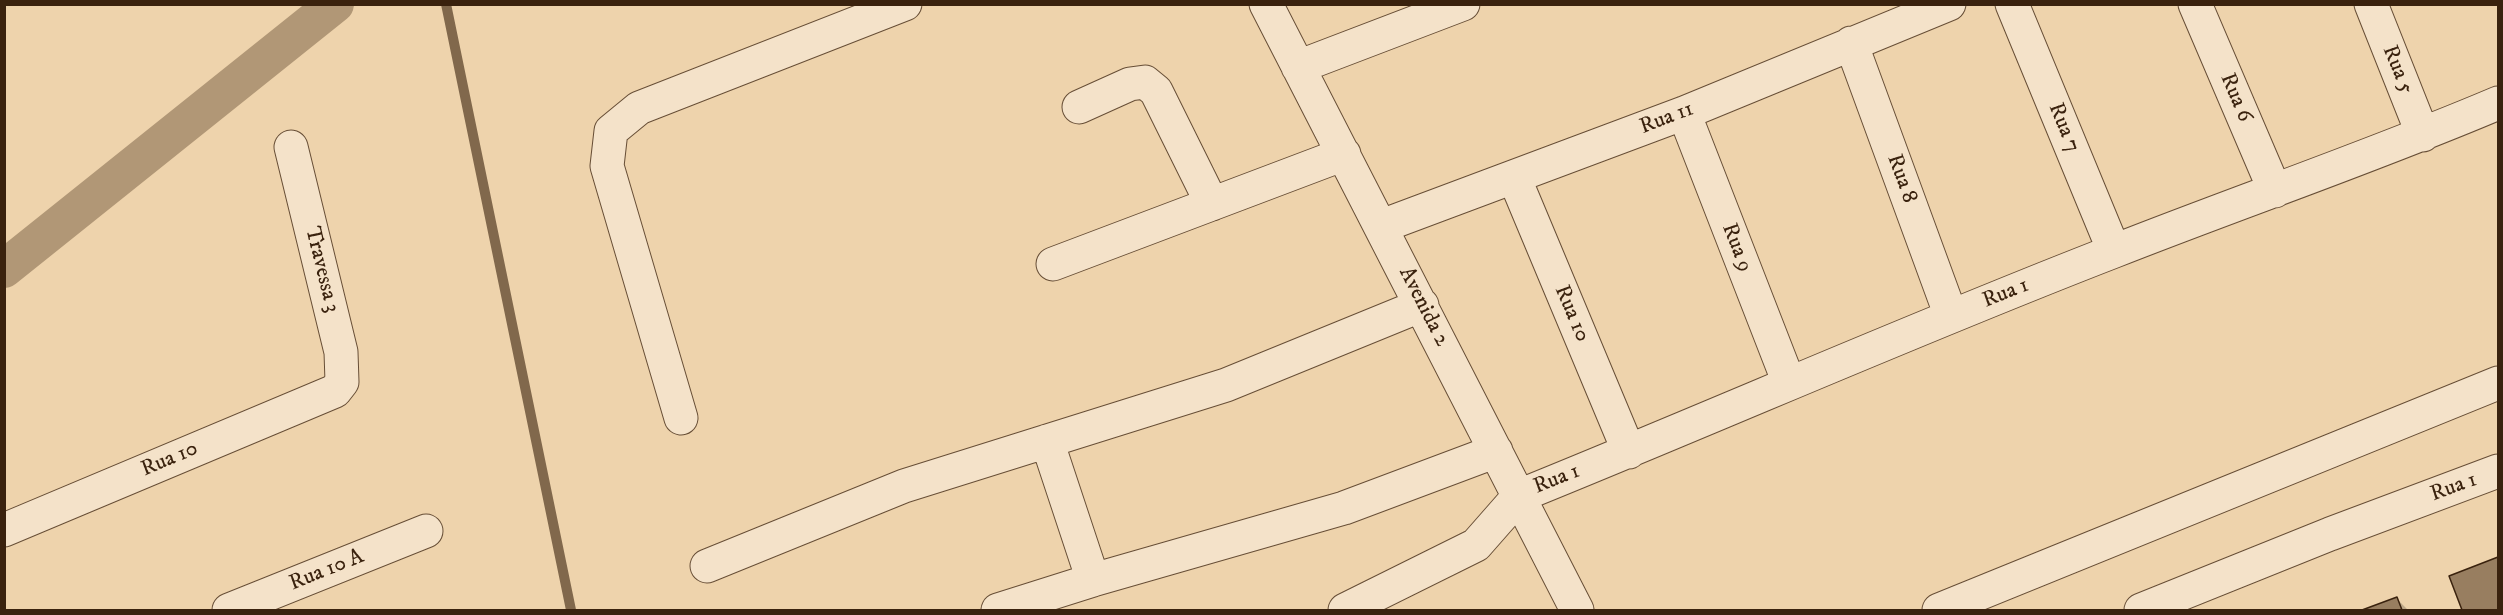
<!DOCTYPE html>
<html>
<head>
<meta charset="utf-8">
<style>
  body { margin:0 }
  #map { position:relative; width:2503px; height:615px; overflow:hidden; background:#eed3ac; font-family:"IM FELL DW Pica",serif }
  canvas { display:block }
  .frame { position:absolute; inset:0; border:6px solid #3a220e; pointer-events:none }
</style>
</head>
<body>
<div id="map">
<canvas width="2503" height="615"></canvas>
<div class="frame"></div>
</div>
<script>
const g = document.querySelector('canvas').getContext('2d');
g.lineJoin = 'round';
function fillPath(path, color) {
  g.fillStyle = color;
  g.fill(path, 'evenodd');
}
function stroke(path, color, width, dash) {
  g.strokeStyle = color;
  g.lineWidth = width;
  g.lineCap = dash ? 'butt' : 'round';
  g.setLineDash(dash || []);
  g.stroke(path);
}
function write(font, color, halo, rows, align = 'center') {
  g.font = font + ' "IM FELL DW Pica",serif';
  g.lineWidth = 5;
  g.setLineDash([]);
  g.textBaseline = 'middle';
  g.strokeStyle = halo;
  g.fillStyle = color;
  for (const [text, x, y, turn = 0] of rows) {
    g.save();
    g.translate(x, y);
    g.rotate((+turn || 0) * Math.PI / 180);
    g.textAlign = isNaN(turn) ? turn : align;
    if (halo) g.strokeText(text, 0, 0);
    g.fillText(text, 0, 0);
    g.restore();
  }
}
const shadow = new Path2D(`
  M2498,559V610H2463L2451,577Z
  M2397,599L2408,610H2367Z`);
const stream = new Path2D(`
  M446,4L571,610`);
const canal = new Path2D(`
  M4,269L335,4`);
const building = new Path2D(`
  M2498,557V610H2462L2449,576Z
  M2397,597L2402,610H2362Z`);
const street = new Path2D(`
  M1266,4L1577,610
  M2012,4L2114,251
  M2195,4L2275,191
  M2371,4L2423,135
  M1851,43L1951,316
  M1298,67L1463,4
  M1079,107L1130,84L1145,82L1156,91L1212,204
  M1684,113L1789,383
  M1514,177L1629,452
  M1382,226L1684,113L1949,4
  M1053,264L1344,154
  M681,418L607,166L611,131L639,108L905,4
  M1047,441L1093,580
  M4,530L335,391L342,382L341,352L291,147
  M707,566L904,486L1226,385L1422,305
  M229,610L426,531
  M998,610L1093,580L1344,508L1496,451
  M1345,610L1476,545L1519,496C1717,416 1913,329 2112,252C2241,201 2371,157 2498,103
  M1939,610L2498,383
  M2141,610L2330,534L2498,471`);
const streetNames = [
  ["Rua 5",2397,70,68],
  ["Rua 6",2235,98,67],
  ["Rua 11",1667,119,-21],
  ["Rua 7",2063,128,68],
  ["Rua 8",1901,179,70],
  ["Rua 9",1736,248,69],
  ["Travessa 3",321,270,76],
  ["Rua 1",2006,294,-22],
  ["Avenida 2",1423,307,63],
  ["Rua 10",1571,314,67],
  ["Rua 10",170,460,-23],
  ["Rua 1",1557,480,-22],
  ["Rua 1",2454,488,-20],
  ["Rua 10 A",327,571,-22]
];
fillPath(shadow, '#0003');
stroke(stream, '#81684c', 10);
stroke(canal, '#b19776', 38);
fillPath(building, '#987e60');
stroke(building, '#3a220e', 1.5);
stroke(street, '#674e36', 35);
stroke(street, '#f4e2c9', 33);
write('22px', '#3a220e', '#f4e2c9', streetNames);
</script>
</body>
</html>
